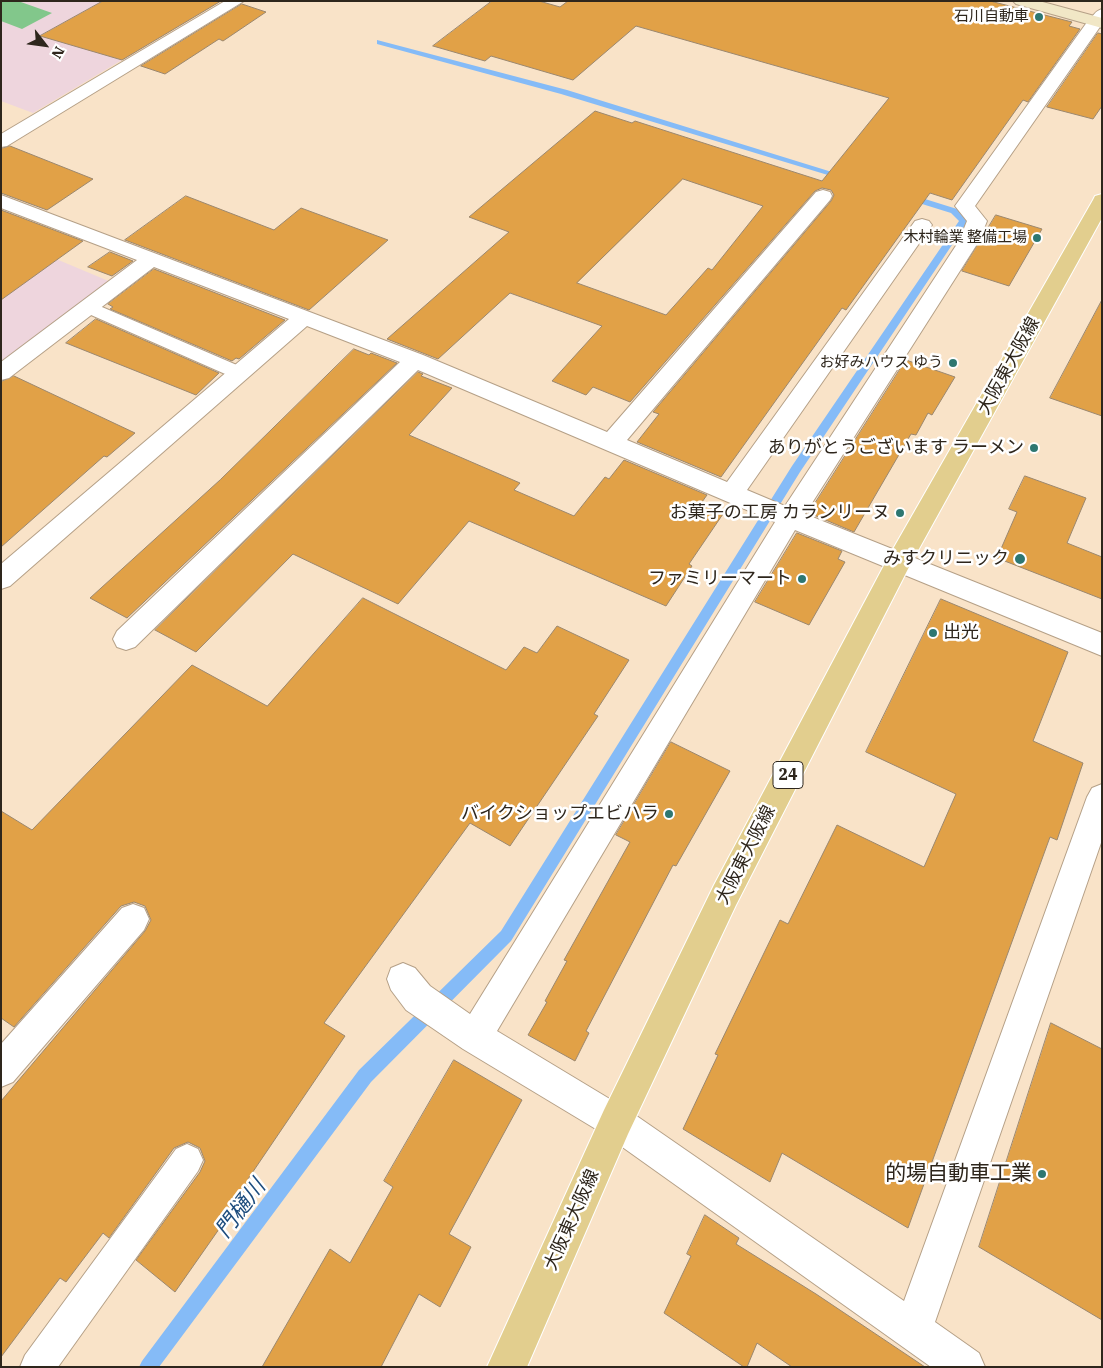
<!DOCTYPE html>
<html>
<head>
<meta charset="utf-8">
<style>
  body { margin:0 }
  #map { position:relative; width:1103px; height:1368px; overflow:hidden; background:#f9e3c8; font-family:"IBM Plex Serif",serif }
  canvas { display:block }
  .frame { position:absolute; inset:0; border:2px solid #2e261c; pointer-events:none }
  .north { position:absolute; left:20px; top:20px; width:50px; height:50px; -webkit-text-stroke:4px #fff; paint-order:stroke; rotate:120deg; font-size:14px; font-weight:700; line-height:20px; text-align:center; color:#2e261c }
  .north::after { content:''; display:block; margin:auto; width:18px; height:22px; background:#2e261c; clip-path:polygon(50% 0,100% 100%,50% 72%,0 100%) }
</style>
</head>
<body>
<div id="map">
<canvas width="1103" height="1368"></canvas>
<div class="frame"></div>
<div class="north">N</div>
</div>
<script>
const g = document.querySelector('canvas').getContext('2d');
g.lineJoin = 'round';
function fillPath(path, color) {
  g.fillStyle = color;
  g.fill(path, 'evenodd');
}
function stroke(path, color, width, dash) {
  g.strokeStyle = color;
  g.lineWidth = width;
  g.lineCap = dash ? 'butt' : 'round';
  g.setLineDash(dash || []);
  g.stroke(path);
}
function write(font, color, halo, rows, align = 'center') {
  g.font = font + ' "IBM Plex Serif","Noto Sans JP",serif';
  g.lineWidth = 5;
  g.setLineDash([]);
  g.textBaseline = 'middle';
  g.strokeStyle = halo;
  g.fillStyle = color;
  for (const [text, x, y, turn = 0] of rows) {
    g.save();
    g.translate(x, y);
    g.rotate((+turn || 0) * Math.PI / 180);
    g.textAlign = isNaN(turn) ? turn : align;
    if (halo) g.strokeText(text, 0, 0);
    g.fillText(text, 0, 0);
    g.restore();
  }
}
const education = new Path2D(`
  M1,1H221L33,113L1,101Z
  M1,236L111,282L1,364Z`);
const green = new Path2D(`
  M1,1H18L52,13L22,29L1,21Z`);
const stream = new Path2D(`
  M377,40L567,90L848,177L841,179L561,94L377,44Z
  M909,194L957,209L968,221L800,472L511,941L371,1082L159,1367H139L142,1361L359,1070L501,931L792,466L959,221L951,213L906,199L905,197Z`);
const building = new Path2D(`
  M103,1H221L122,60L40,36Z
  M492,1H539L560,7L568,1H990L1072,22L1069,26L1080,29L1028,102L1023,100L952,200L930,193L846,310L842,308L721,477L637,442L659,414L653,412L831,201L834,195L831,190L822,188L815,191L630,402L593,387L586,395L552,381L602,326L510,293L438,359L387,339L509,232L469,217L595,111L632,123L635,121L822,181L889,98L636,26L573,80L491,56L485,61L433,46ZM683,179L763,206L712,270L708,268L666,315L577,283Z
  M242,4L266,12L223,41L219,39L165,74L141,66Z
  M1098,33L1102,34V106L1093,119L1047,107Z
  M10,146L93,179L47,210L1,193V149Z
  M186,196L274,230L301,208L388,240L309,310L125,240Z
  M1,210L83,241L1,300Z
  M996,215L1042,229L1009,286L962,271Z
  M110,252L133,261L112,276L88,267Z
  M154,269L285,320L239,359L236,358L232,361L110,309L113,307L108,304Z
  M1102,300V416L1050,398Z
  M96,319L219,373L196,395L66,343Z
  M354,349L369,355L371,353L397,363L127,618L90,598L220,480Z
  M906,360L955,377L932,415L928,413L916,435L911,434L854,532L809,513Z
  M418,372L423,374L421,376L452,388L409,435L520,483L514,490L574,516L605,477L609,479L624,460L707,495L702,502L725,511L689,564L692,566L666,606L469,521L398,604L293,554L196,652L155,630Z
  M14,376L135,433L107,457L104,456L1,547V382Z
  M1025,476L1086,498L1067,543L1102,557V599L997,558L1017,512L1009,509Z
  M797,533L842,551L838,559L845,562L809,625L755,602Z
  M363,598L506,670L524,647L537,653L557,626L629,660L594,714L598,716L510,846L470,823L324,1023L345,1036L248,1179L252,1182L175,1292L136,1260L200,1172L205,1161L200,1148L188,1142L174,1148L109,1238L103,1233L66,1282L60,1278L1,1357V1101L145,931L151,920L145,906L134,902L121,906L14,1027L1,1018V811L32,830L192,665L267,706Z
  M941,599L1068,652L1033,741L1083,763L1057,840L1050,837L908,1228L782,1153L770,1182L683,1129L718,1055L715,1054L780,920L788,924L837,825L924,867L956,794L866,752Z
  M671,742L730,771L676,866L673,865L586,1031L589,1033L575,1061L528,1035L547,1002L545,1001L567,961L564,960L630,842L616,835Z
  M1051,1023L1102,1049V1320L979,1247Z
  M454,1060L522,1100L449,1234L471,1247L440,1307L419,1294L381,1367H262L330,1249L350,1263L393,1187L384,1181Z
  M705,1215L739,1238L736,1244L816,1294L925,1367H792L757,1343L747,1367H744L664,1313L691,1256L687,1254Z`);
const lane = new Path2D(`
  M1102,9V23L1096,25L1091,24L1089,21C1093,16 1095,11 1102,9Z
  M88,301L246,369L248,373L246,377L239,379L232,377L82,311L79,307L82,303Z
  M187,1144L198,1149L203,1160L198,1171L58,1367H20L25,1355L176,1149Z`);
const street = new Path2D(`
  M225,1H244L7,146L1,147V134Z
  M1096,16L1102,18V24L975,206L987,221L979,241L805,514L1102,633V656L795,530L497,1031L628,1110L904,1301L1087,797L1092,788L1102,784V840L935,1322L979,1353L985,1367H931L604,1134L463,1049L406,1010L391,990L387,979L391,968L403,963L415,968L430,986L470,1014L775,522L418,370L135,647L126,650L117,647L113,639L117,631L400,362L307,326L10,586L1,589V564L289,319L154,267L9,378L1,380V362L137,260L1,208V195L423,355L607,432L816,192L823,190L830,192L832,196L830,200L627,440L727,482L915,221L922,219L929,221L932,225L747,490L785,506L959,241L967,221L955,206L1090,18Z
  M133,904L144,908L149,919L144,930L13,1082L1,1087V1044L122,908Z`);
const secondary = new Path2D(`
  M1013,1H1039L1102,18V28L1016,4Z`);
const primary = new Path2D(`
  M1102,194V218L910,565L736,905L628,1134L527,1367H487L604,1110L714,885L889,556L1093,200L1095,196Z`);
const markers = [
  [1039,17,5,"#2e7771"],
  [1037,238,5,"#2e7771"],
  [953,363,5,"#2e7771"],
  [1034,448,5,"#2e7771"],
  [900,513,5,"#2e7771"],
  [1020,559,6,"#2e7771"],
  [802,579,5,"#2e7771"],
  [933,633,5,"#2e7771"],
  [669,814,5,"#2e7771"],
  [1042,1174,5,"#2e7771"]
];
const farPoinames = [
  ["石川自動車",1029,17],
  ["木村輪業 整備工場",1027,238],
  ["お好みハウス ゆう",943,363]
];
const shields = [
  [788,775,30]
];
const shieldNames = [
  ["24",788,775]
];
const streetNames = [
  ["大阪東大阪線",1009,366,-61],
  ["大阪東大阪線",746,855,-63],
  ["大阪東大阪線",572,1220,-66]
];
const poiNames = [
  ["ありがとうございます ラーメン",1024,448],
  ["お菓子の工房 カランリーヌ",890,513],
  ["みすクリニック",1009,559],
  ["ファミリーマート",792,579],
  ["出光",943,633,"left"],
  ["バイクショップエビハラ",659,814]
];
const nearPoinames = [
  ["的場自動車工業",1032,1174]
];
const nearWaternames = [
  ["門樋川",241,1209,-53]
];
fillPath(education, '#eed5dd');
fillPath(green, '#82c78b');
fillPath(stream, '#85bbf7');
fillPath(building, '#e1a147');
stroke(building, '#9b876e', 1);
stroke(lane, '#b5a087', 2);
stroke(street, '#b5a087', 2);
stroke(secondary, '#b5a087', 2);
stroke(primary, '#fff', 2);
fillPath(lane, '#fff');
fillPath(street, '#fff');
fillPath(secondary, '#f1e7c6');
fillPath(primary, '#e2ce8e');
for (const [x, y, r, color] of markers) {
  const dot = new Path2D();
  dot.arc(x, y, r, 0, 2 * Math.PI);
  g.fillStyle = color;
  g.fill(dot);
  stroke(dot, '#fff', 2);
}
write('15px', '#2e261c', '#fff', farPoinames, 'right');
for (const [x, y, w] of shields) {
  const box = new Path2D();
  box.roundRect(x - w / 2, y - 13.5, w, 27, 4);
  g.fillStyle = '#fff';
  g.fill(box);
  stroke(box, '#2e261c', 1);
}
write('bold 16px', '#2e261c', null, shieldNames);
write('18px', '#2e261c', '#fff', streetNames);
write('18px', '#2e261c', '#fff', poiNames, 'right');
write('21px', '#2e261c', '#fff', nearPoinames, 'right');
write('italic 22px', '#1d4c7d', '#fff', nearWaternames);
</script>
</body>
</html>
